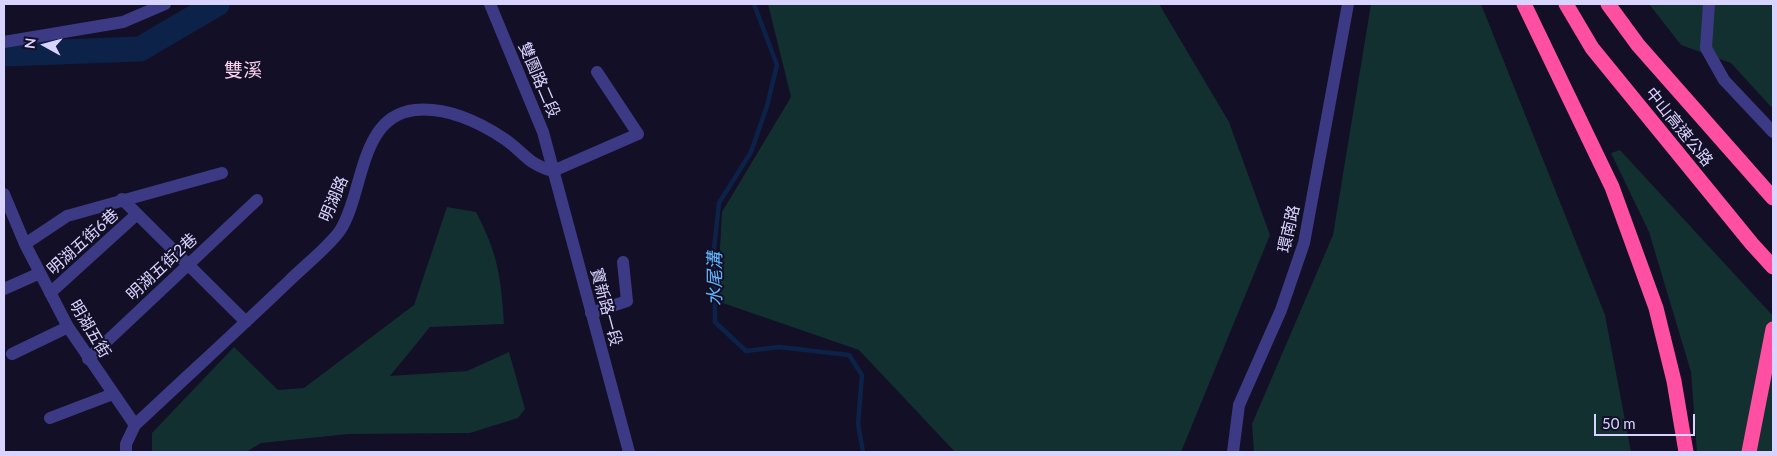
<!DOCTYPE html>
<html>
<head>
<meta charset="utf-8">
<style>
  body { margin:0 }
  #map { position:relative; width:1777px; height:456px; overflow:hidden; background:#130f26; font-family:Lato,sans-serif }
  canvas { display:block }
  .frame { position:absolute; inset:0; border:5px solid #d9d4ff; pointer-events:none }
  .north { position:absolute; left:20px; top:20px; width:50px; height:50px; -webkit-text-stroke:4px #130f26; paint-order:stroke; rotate:277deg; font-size:14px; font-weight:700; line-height:20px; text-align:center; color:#d9d4ff }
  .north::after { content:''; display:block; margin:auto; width:18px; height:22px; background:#d9d4ff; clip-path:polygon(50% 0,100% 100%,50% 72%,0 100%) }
  .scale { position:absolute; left:1594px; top:414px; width:101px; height:22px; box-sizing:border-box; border:2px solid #d9d4ff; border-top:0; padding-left:6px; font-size:15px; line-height:18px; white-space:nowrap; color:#d9d4ff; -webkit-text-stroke:4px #130f26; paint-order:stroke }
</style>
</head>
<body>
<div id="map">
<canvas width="1777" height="456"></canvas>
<div class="frame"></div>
<div class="north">N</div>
<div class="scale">50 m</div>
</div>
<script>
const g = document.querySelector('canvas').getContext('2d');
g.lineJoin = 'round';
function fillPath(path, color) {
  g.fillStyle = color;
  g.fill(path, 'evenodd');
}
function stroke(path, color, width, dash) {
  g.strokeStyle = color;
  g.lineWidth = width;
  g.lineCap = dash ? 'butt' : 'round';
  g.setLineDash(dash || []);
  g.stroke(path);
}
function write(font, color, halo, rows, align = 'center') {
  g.font = font + ' Lato,"Noto Sans TC",sans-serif';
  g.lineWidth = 4;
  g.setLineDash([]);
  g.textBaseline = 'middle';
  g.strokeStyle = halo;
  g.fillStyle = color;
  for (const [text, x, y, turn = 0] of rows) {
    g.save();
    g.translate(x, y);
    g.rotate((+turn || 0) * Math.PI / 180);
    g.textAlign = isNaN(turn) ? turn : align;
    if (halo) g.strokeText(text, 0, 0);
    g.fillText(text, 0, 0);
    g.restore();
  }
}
const green = new Path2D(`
  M768,4H1159L1229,122L1270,235L1181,452H955L859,350L717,301L722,212L791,97Z
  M1371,4H1481L1605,315L1631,452H1254L1252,424L1333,235Z
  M1649,4H1773V109L1731,63L1681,45Z
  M1620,150L1773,316V452H1697L1691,372L1649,232L1611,153Z
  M447,207L476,212C498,254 501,277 504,324L430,327L390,376L467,371L509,352L525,409L518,418L470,433L349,434L261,443L246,452H152V433L234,347L278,390L304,388L414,305Z`);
const stream = new Path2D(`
  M754,4L777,65L767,106L751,152L719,203L714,249L715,322L746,351L779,347L849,355L862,375L858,424L863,452`);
const river = new Path2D(`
  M4,54L140,49L217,4`);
const minor = new Path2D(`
  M490,4L543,132L629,452
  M1709,4L1706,48L1724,80L1773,132
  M4,42L123,22L165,4
  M553,171L638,134L597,72
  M4,194L25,244L68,327L135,425
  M122,199L246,322
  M25,244L67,216L222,173
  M4,289L40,273
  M50,293L137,214
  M591,313L627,301L623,262
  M12,354L68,327
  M88,359L257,200
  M50,418L113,394
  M126,452V444L135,425C186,377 239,329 290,280C304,266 332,244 341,229C364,192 359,116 415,110C446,107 477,121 503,138C523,151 528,165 553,171
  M1233,452L1239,405L1281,310L1304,243L1348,4`);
const highway = new Path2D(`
  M1524,4L1612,187L1656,308L1674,381L1686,452
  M1566,4L1592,48L1752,244L1773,267
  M1608,4L1638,45L1773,198
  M1749,452L1773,329`);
const streetNames = [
  ["雙園路二段",539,80,67],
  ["中山高速公路",1679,127,51],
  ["明湖路",334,199,-67],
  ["環南路",1289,229,-77],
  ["明湖五街6巷",83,242,-42],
  ["明湖五街2巷",162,267,-43],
  ["寶新路一段",606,307,75],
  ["明湖五街",90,329,59]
];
const waterNames = [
  ["水尾溝",715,279,-90]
];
const quarterNames = [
  ["雙溪",243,71]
];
fillPath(green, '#12302f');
stroke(stream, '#0c2248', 4.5);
stroke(river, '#0c2248', 25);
stroke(minor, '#3d3a85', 12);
stroke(highway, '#ff4fa3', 15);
write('16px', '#d9d4ff', '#130f26', streetNames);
write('italic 18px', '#62b6ff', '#130f26', waterNames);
write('19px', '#ffd6f0', '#130f26', quarterNames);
</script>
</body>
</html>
